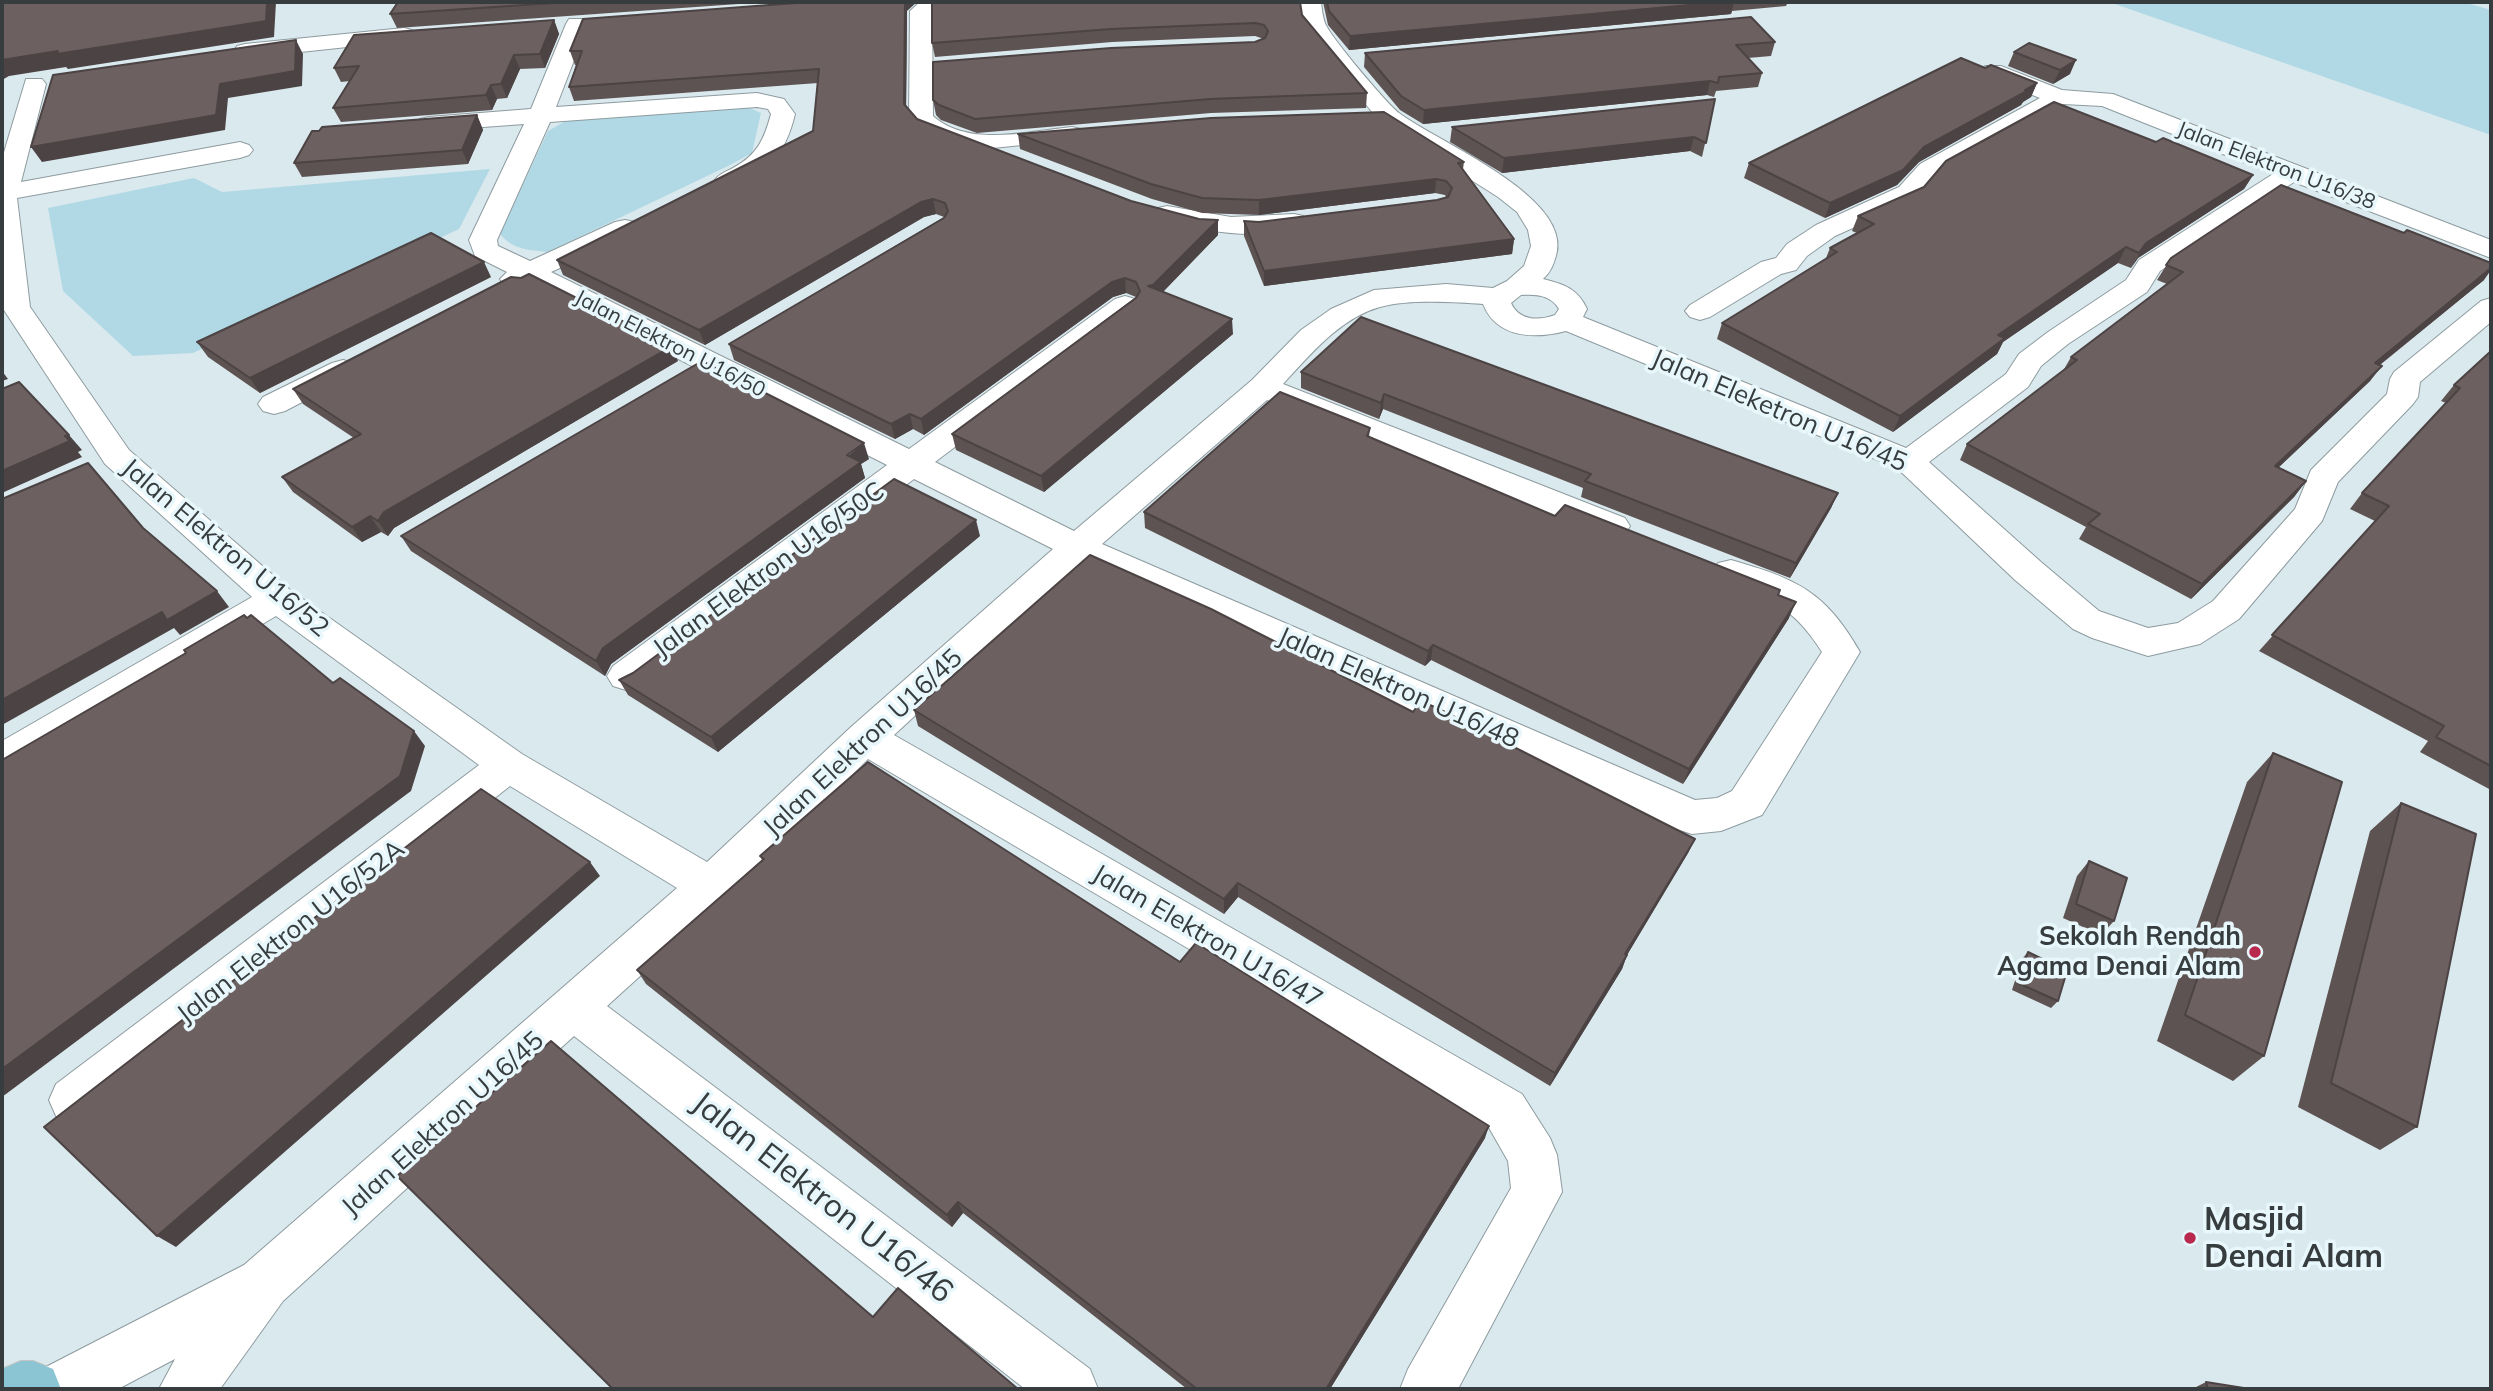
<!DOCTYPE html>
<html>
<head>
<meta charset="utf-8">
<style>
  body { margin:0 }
  #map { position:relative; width:2493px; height:1391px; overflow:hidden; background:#dae9ee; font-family:Mulish,sans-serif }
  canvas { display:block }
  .frame { position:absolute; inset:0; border:4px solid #373d3f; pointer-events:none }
</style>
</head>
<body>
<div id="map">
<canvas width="2493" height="1391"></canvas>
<div class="frame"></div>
</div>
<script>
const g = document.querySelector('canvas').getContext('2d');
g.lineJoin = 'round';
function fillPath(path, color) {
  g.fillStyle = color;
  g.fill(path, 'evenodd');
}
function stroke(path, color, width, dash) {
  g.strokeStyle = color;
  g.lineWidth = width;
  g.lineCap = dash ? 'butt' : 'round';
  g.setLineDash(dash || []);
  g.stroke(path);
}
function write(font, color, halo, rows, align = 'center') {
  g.font = font + ' Mulish,sans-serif';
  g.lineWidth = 7;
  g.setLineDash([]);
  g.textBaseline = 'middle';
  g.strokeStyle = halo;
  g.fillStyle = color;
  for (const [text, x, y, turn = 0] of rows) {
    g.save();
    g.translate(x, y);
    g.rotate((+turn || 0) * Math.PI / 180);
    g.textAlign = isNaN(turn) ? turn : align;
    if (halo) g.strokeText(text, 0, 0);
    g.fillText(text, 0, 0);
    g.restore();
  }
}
const green = new Path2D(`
  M2109,2H2463L2491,10V135Z
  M745,106L761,113L752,153L728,166L548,252C529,250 513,250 500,234L548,131L569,119Z
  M490,169L459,229L193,353L133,356L63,291L48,208L194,178L222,192Z`);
const minor = new Path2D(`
  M920,2H945L932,13L933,116C969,148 1029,131 1072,127L1081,129L1084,134L1081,139L973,150L922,132L909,118L910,11Z
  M1299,2H1321C1322,10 1323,21 1327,27C1336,43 1386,103 1399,113C1437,142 1574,197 1556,256C1553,265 1551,272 1543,279C1564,284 1578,289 1587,309L1583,317L1906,448L2006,374L2019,354L2048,332L2126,280L2139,260L2273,174L2102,106L2063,104L1938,174L1917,199L1835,236L1807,256L1796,270L1781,274L1710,317L1700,320L1690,317L1685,311L1690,305L1761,262L1776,258L1787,244L1816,225L1899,187L1920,164L2040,98L1985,76L1981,71L1985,66H2001L2062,90L2113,94L2491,240V258L2294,182L2160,271L2147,292L2068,344L2041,366L2028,387L1929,462L2041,562L2099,611L2148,628L2178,623L2213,601L2295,509L2311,470L2387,394L2390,379L2394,372L2481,301L2491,298V322L2420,382L2418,397L2413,404L2338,482L2322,521L2239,619L2200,644L2148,656L2092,638L2073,629L2015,580L1897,468L1566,331C1535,339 1497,339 1483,304C1454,302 1408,299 1380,307C1340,318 1310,355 1283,384L1625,518L1630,526L1625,534L1613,538L1601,534L1267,400L1102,544L1695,800L1717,798L1732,791L1822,652C1791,603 1770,601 1718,581L1713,572L1718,563L1731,560C1797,579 1825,591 1860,652L1762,815L1721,831L1692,834L1677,829L1081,563L894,735L1522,1094L1550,1138L1557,1155L1562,1192L1458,1389H1400L1408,1369L1511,1188L1508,1161L1488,1126L868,759L745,881L607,1006L1090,1369L1098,1389H1025L574,1036L283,1301L220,1389H159L175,1359L118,1389H34L42,1369L244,1265L677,888L510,786L90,1116L73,1123L56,1116L49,1100L56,1084L479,765L276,616L16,771L2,776V741L252,597L105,464L2,307V159L26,79H42L46,84L21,182L240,142L249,145L253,150L249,155L240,158L17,198L30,307L129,450L290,590L522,754L707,862L851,727L1053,549L914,479L639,686L626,690L613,686L607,676L613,666L887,465L529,283L514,287L504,285L500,279L507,272L475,256L469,240L524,124L429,131L420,129L417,124L420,119L429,117L531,109L566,24L569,19H585L588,24L556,107L757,93L784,99L795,114C786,152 767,179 727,189L718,186L714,181C719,174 725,172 733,168C757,155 764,140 771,114L768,109L757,107L550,122L497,240L498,246L530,261L615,222L625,220L635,222L638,228L635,234L551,272L909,449L1115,299L1125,296L1135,299L1139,305L1135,311L935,462L1074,531L1252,380L1301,330L1331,309L1374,290L1446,284L1493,288L1507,281L1524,266L1531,246L1528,230L1517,212L1498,197L1380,122L1304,27ZM1521,295C1536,294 1551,295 1559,309L1555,315C1539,321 1519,321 1511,303Z
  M404,28L412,30L415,35L412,40L245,58L237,56L234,51L237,46L245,44Z
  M1167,206L1231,217L1294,214L1303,216L1307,222L1303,228C1255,240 1205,232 1158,220L1154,214L1158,208Z
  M343,360L354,363L358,369L354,375L285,411L274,414L263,411L258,404L263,397L332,363Z`);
const major = new Path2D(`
  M21,1361H33L53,1369L61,1389H2V1369Z`);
const wall = new Path2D(`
  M398,2H767L397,28L390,14Z
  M932,2L1302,15L1367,93L1366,108L1211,113L977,133L941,120L936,115L933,100L1255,42L1264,39L1255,36L1112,42L935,57L932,43Z
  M1323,2H1788L1786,6L1732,11L1731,14L1349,50L1328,25Z
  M907,11L906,107L917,119L1131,201L1199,219L1218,220V235L1163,292L1233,334L1044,492L956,450L952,434L1136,297L1126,293L1113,297L924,435L913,429L895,439L734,360L729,344L944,217L936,214L924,217L705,345L563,275L557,260L813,131L818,83L574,101L569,87L576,65H575L570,51Z
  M554,20L559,34L545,68L520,69L507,98L497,99L492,110L341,122L333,108L350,81L341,82L334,68Z
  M1775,42L1771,56L1748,58L1762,73L1758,87L1716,91L1714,97L1707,95L1423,124L1400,110L1364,67L1365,53Z
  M2014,52L2070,74L2053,84L2008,66Z
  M1985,68L2037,83L2031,97L2023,102L2021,105L1919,162L1897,185L1825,218L1744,178L1749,163Z
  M1715,99L1702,157L1690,151L1502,173L1450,142L1452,127Z
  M477,115L483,130L468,164L302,177L294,163Z
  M1018,134L1464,162L1463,169L1514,239L1512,254L1264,286L1244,236V221L1259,222L1437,200L1446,197L1445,195L1435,193L1259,215L1202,213L1152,199L1020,149Z
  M2156,142L2253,175L2244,189L2138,258L2131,268L2118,263L2003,342L1997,354L1893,432L1717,339L1722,323L1826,258L1830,248L1857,233L1852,231L1858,216Z
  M2171,258L2484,280L2380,365L2370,381L2278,468L2306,481L2294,497L2191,599L2079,539L2086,527L1960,460L1967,444L2063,371L2071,357L2167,284L2157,280Z
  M491,277L260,393L208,357L197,342Z
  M2491,351V790L2420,752L2428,741L2259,651L2375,521L2350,509L2362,493L2446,403L2441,401L2454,385Z
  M678,361L394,528L388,536L381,532L362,542L293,492L282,477L354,438L303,404L293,389Z
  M1301,372L1838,493L1831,508L1790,578L1581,497L1583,488L1383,409L1379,419L1301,388Z
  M1370,428L1369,437L1555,516L1778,595L1789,618L1683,784L1431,660L1425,666L1145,528L1144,512Z
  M869,459L861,464L865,478L611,664L605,676L411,551L401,536Z
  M980,536L718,752L628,695L619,680Z
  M914,710L1413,712L1695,839L1688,853L1627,955L1622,969L1550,1086L1238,897L1224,914L918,726Z
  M2273,753L2264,1056L2233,1081L2157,1041L2247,782Z
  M2401,803L2417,1127L2380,1150L2298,1107L2370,831Z
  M760,856L1180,962L1485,1138L1330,1389H1187L963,1213L952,1227L646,984L637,970L762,860Z
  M2089,861L2114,921L2101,935L2063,918L2077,876Z
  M2028,952L2058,1001L2051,1008L2012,990L2022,959Z
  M2206,1382L2250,1389H2192Z`);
const shadedWall = new Path2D(`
  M267,2H276L274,37L68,69L66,67L9,76L2,80V60Z
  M905,2H917L907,11L906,118L904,104Z
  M1723,2H1734L1731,14L1349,50L1350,36Z
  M554,20L559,34L545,68L540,54Z
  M296,40L303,54L302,86L228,98L225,130L42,162L31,147L220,84Z
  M514,55L520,69L507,98L501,84Z
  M2076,60L2070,74L2053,84L2060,70Z
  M1710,81L1707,95L1423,124L1424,110Z
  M2037,83L2031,97L2023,102L2021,105L1919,162L1897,185L1825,218L1830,203L1924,147Z
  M491,85L497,99L492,110L486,95Z
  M477,115L483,130L468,164L462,150Z
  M1694,137L1690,151L1502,173L1504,158Z
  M2253,175L2244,189L2138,258L2131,268L2146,243Z
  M1436,179L1435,193L1259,215V200Z
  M933,199L936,214L924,217L705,345L699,330L921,202Z
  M1218,220V235L1154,301L1148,286Z
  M1514,239L1512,254L1264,286V271Z
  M2126,247L2118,263L2003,342L1997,354L1893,432L1900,416L1998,335Z
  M484,262L491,277L260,393L250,378Z
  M2491,268V270L2484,280L2363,378L2375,363Z
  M1125,278L1126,293L1113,297L924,435L921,419L1112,282Z
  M1232,319L1233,334L1044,492L1041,476Z
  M672,346L678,361L394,528L388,536L378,521L384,512Z
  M2382,366L2370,381L2263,482L2275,466Z
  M2,371L8,379L2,381Z
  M1384,394L1383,409L1379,419L1381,403Z
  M910,414L913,429L895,439L891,424Z
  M69,435L82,450L78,452L82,457L2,493V471Z
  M864,443L869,459L861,464L865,478L611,664L605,676L596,661L603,648Z
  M2306,481L2294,497L2191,599L2202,584Z
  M1838,493L1831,508L1790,578L1796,563Z
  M370,516L381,532L362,542L352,527Z
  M976,520L980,536L718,752L711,737Z
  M217,591L229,607L180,635L174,628L2,725V700L162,612Z
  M1796,602L1789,618L1683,784L1689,769Z
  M1433,645L1431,660L1425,666L1428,651Z
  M414,731L425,746L411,791L2,1097V1069Z
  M1695,839L1688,853L1627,955L1622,969L1550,1086L1555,1073Z
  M590,862L600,876L176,1247L157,1236Z
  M1238,883V897L1224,914V899Z
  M1489,1126L1485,1138L1330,1389H1326Z
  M958,1202L963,1213L952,1227L947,1215Z`);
const building = new Path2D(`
  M2,2H267L266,21L57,54L58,51L2,60Z
  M398,2H569L390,14Z
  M809,2H905L904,104L917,119L1131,201L1199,219L1218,220L1153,285L1148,286L1232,319L1041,476L952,434L1136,298L1140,291L1136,282L1125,278L1112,282L921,419L910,414L891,424L729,344L944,218L948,211L945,203L933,199L921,202L699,330L557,260L813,131L819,69L569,87L582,51H570L583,19Z
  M932,2H1300L1302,15L1367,93L1210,99L975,119L939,105L933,100V62L1111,48L1255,42L1265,38L1268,31L1264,25L1255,23L1111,29L932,43Z
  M1327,2H1723L1350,36L1329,11Z
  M1751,17L1775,42L1736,45L1762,73L1719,77L1718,83L1710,81L1424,110L1401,96L1365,53Z
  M554,20L540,54L514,55L501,84L491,85L486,95L333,108L359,66L334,68L354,35Z
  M296,40L295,71L220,84L216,115L31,147L53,75Z
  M2029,43L2076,60L2060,70L2014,52Z
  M1961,58L1985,68L1991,65L2037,83L2025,90L2027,91L1924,147L1903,170L1830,203L1749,163Z
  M1715,99L1706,143L1694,137L1504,158L1452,127Z
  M2054,102L2156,142L2163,138L2253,175L2146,243L2139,253L2126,247L1998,335L2005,338L1900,416L1722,323L1837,252L1830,248L1874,224L1858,216L1924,187L1946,161Z
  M1384,112L1464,162L1458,163L1514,239L1264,271L1244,221L1259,222L1437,200L1448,197L1452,188L1446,181L1436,179L1259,200L1202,198L1151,184L1018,134L1211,118Z
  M477,115L462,150L294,163L312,131H319L322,127Z
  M2281,185L2404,233L2407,230L2491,263V268L2375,363L2382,366L2275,466L2306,481L2202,584L2088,524L2100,514L1967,444L2077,360L2071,357L2183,272L2166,265L2171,258Z
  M431,233L484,262L250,378L197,342Z
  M529,274L672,346L384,512L378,521L370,516L352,527L282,477L361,434L293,389L511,277L521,278Z
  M1361,317L1838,493L1796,563L1585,481L1591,474L1384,394L1381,403L1301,372Z
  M2491,351V766L2436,737L2444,726L2272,635L2389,506L2362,493L2460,388L2454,385Z
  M702,361L864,443L847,455L861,462L603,648L596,661L401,536Z
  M19,382L69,435L65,436L70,441L2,471V389Z
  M1280,392L1370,428L1367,436L1555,516L1565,505L1780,590L1778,595L1796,602L1689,769L1433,645L1428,651L1144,512Z
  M88,463L143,528L217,591L167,620L162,612L2,700V499Z
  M894,479L976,520L711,737L619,680L633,673Z
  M1090,555L1211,609L1413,712L1421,701L1439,709L1695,839L1625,954L1627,955L1555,1073L1238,883L1224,899L914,710Z
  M244,615L247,618L251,615L333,683L340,678L414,731L400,776L2,1069V760L186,653L184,650Z
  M2273,753L2342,782L2264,1056L2185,1015Z
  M868,762L1180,962L1196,943L1489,1126L1326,1389H1197L958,1202L947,1215L637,970L764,859L760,856Z
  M481,789L590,862L157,1236L44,1127Z
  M2401,803L2476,834L2417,1127L2331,1083Z
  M2089,861L2127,878L2114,921L2076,904Z
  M2028,952L2067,971L2058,1001L2018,983Z
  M551,1041L873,1317L898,1288L1018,1389H613L397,1176Z
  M2206,1382L2250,1389H2208Z`);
const markers = [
  [2255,952,7,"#b9294e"],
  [2190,1238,7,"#b9294e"]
];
const farStreetnames = [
  ["Jalan Elektron U16/38",2276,166,21],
  ["Jalan Elektron U16/50",670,344,27]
];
const streetNames = [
  ["Jalan Eleketron U16/45",1779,411,23],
  ["Jalan Elektron U16/52",225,548,40],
  ["Jalan Elektron U16/50C",769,570,-36],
  ["Jalan Elektron U16/48",1398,688,24],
  ["Jalan Elektron U16/45",863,743,-43],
  ["Jalan Elektron U16/52A",291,932,-38],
  ["Jalan Elektron U16/47",1207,937,30],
  ["Jalan Elektron U16/45",443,1124,-42]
];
const poiNames = [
  ["Sekolah Rendah",2241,937],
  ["Agama Denai Alam",2241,967]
];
const nearStreetnames = [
  ["Jalan Elektron U16/46",822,1198,38]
];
const nearPoinames = [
  ["Masjid",2204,1220],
  ["Denai Alam",2204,1257]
];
fillPath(green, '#b1d9e5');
stroke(minor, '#8d9b9f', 2);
stroke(major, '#c3c5c5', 2);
fillPath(minor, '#fff');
fillPath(major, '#8bc5d4');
fillPath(wall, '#5e5353');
fillPath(shadedWall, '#4c4344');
fillPath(building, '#6d6061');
stroke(building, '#4c4344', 2);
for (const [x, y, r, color] of markers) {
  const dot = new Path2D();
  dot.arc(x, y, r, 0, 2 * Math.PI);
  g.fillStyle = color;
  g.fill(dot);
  stroke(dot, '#e7f7fb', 2.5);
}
write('21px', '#373d3f', '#e7f7fb', farStreetnames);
write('26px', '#373d3f', '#e7f7fb', streetNames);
write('bold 26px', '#373d3f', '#e7f7fb', poiNames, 'right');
write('32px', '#373d3f', '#e7f7fb', nearStreetnames);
write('bold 32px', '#373d3f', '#e7f7fb', nearPoinames, 'left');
</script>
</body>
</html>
